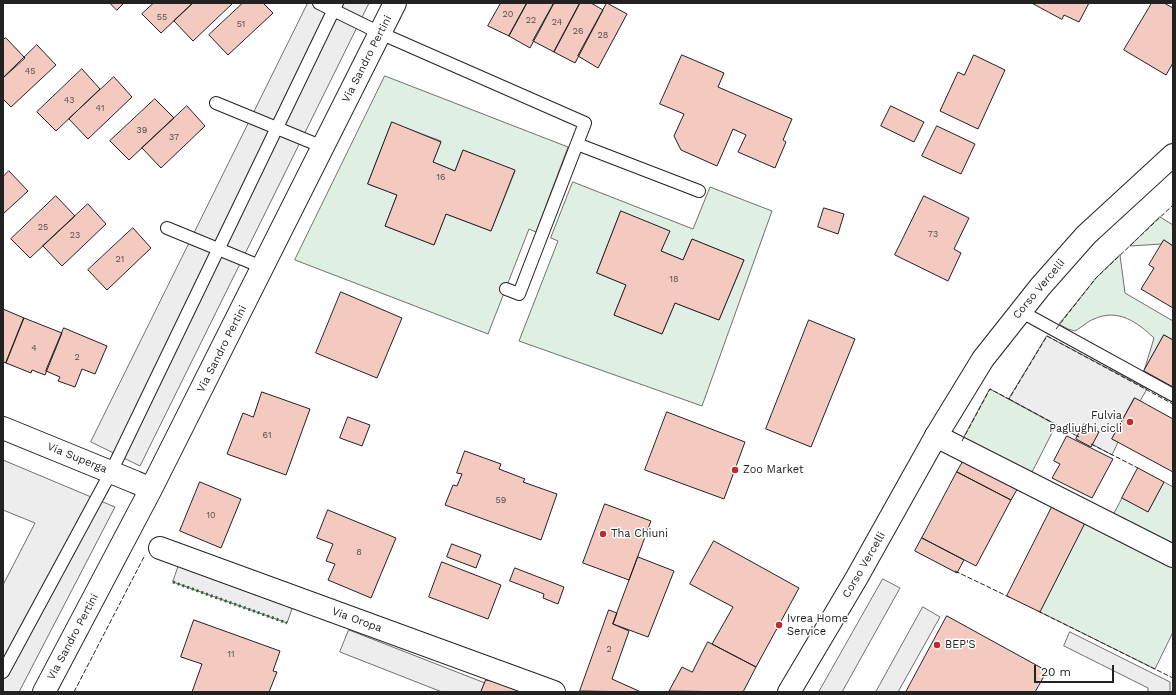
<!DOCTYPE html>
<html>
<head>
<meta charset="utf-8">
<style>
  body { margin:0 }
  #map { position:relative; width:1176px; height:695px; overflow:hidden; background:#fff; font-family:"Work Sans",sans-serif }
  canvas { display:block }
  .frame { position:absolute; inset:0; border:4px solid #222; pointer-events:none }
  .scale { position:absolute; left:1034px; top:665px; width:80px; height:18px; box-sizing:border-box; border:2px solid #222; border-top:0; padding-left:5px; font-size:12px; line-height:14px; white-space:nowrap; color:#222; -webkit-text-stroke:3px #fff; paint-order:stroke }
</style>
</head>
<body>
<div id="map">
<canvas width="1176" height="695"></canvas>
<div class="frame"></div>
<div class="scale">20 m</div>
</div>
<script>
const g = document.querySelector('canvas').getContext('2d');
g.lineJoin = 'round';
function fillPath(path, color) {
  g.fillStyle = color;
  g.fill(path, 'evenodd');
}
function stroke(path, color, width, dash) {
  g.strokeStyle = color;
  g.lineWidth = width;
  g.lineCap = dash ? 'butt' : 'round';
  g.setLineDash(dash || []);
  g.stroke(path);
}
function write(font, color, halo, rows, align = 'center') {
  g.font = font + ' "Work Sans",sans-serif';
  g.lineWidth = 3;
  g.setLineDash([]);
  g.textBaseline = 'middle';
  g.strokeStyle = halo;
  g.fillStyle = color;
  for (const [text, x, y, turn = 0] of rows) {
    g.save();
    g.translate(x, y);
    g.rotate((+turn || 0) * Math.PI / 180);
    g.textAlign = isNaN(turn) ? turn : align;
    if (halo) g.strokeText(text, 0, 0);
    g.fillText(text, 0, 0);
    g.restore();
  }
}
const green = new Path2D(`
  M385,76L568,147L536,232L529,229L488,334L295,260ZM392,123L441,141L433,162L455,171L463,150L515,171L491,231L446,214L434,245L385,226L397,195L368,184Z
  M573,182L693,229L710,187L772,211L702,406L519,341L558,241L551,238ZM621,212L669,231L661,251L683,260L692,239L744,260L719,320L675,303L662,334L614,315L626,285L597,273Z
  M1160,217L1173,225V246L1164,240L1162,244L1130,246Z
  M1120,255L1125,293L1173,321V340L1164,335L1144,371L1154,338C1137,322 1118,308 1094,319C1088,321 1082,327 1075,331L1068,329L1059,324L1096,278Z
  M990,389L1056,425L1029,478L961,443Z
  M1164,482L1173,487V552L1111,519L1122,498L1148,511Z
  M1086,521L1173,565V632L1155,669L1040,612Z`);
const parking = new Path2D(`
  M308,3H369L140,466L91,442Z
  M1047,336L1147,389L1140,401L1134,398L1112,439L1118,442L1112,455L1009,399Z
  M3,460L115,507L19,692H3V585L35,523L3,510Z
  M180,562L294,603L287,623L173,582Z
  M883,579L900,588L842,692H819Z
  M923,607L940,617L898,692H876Z
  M349,630L485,683L481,692H442L340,652Z
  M1070,632L1170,682V692H1148V688L1064,646Z`);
const building = new Path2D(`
  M110,3H124L117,10Z
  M154,3H193L161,33L142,14Z
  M193,3H233L193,41L174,21Z
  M243,3H263L273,13L228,55L209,35Z
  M501,3H527L509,36L488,26Z
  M527,3H554L530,48L509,36Z
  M554,3H580L554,52L533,41Z
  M580,3H591L603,10L575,63L554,52Z
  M607,3L627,14L598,68L578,56Z
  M1032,3H1089L1079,22L1064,15L1062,19Z
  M1152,3H1164L1173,8V63L1166,75L1124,50Z
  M6,38L25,58L3,78V40Z
  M37,45L56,65L11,107L3,99V78Z
  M682,55L724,73L718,87L792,119L783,140L786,142L775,168L738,152L746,135L733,129L717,166L681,150L674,136L684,114L660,104Z
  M974,55L1005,70L978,129L940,111L958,72L964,75Z
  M82,69L100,89L56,131L37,112Z
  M114,77L132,97L88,139L69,119Z
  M155,99L174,118L129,160L110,141Z
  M187,106L205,126L161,168L142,148Z
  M891,106L924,122L914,142L881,126Z
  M392,122L441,142L433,162L455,171L463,150L515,170L491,231L446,214L434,245L385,226L397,195L368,184Z
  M937,126L975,144L961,174L922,156Z
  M9,171L28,191L3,214V177Z
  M56,196L75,216L30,258L11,239Z
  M924,196L969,218L954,249L961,253L948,281L895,255Z
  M88,204L106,224L62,266L43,246Z
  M824,208L844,214L838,234L818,227Z
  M621,211L670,231L661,251L683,260L692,239L744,260L719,320L675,303L662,334L614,315L626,285L597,273Z
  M133,228L151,248L107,290L88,270Z
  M1164,240L1173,246V308L1141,289L1154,268L1149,265Z
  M341,292L402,318L377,378L316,353Z
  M3,309L24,318L6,363L3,362Z
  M24,318L62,333L45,375L32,370L31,373L6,363Z
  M809,320L855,339L811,447L766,429Z
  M64,328L107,346L95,374L82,369L75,387L58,381L60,377L46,371Z
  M1164,335L1173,340V387L1144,371Z
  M262,392L310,409L286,475L227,454L243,413L253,417Z
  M1135,398L1173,419V472L1112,439Z
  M667,412L745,442L724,499L645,470Z
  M348,417L370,425L362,446L340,438Z
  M1084,424L1099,432L1091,447L1076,439Z
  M1067,436L1113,459L1092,498L1052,478L1060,464L1054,461Z
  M465,451L501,464L499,469L525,479L523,482L557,494L541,540L445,505L453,485L457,486L462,474L457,473Z
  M965,458L1019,486L1011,500L957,472Z
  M1138,468L1164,482L1148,512L1122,498Z
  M957,472L1011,500L976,566L922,538Z
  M200,482L241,499L221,548L180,531Z
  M605,504L651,521L629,580L583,563Z
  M1053,505L1086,521L1040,612L1007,596Z
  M328,510L396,538L371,598L328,580L335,564L326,561L333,544L317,538Z
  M922,538L964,560L957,573L915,551Z
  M714,541L799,588L756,667L712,644L733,607L690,584Z
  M452,544L481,555L476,568L447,557Z
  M638,557L674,571L648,637L613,624Z
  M442,562L501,585L488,619L429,597Z
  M515,568L564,587L558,604L543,598L544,594L510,581Z
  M609,610L617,613L613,624L629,631L612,679L641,692L580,691Z
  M947,616L1047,671L1035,692H906Z
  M194,620L280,651L273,671L277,672L269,692H192L202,664L181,657Z
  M708,642L756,667L743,692L669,691L682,667L692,672Z
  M486,680L530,688L528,692H481Z`);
const service = new Path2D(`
  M319,3L380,33L585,123L519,294L506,289
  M216,103L323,147
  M577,144L699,191
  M167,228L262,267
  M1020,311L1173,395
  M3,672L111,472L337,3`);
const minor = new Path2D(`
  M3,428L135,482L151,489
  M936,436L1173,556
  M160,548L554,692
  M44,692L151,489L395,3`);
const primary = new Path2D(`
  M789,692L856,579L936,436L983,359L1040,287L1086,235L1173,155`);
const hedge = new Path2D(`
  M173,582L287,623`);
const fence = new Path2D(`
  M1056,329L1096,278L1173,205
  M1009,399L1079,437
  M962,441L990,389L1009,399L1047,336L1173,404
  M1091,444L1138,468
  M955,571L1009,597
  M1038,611L1173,678
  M74,692L145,555`);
const markers = [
  [1130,422,4,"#c62828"],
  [735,470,4,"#c62828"],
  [603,534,4,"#c62828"],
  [779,625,4,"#c62828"],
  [937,645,4,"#c62828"]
];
const numberNames = [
  ["20",508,14],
  ["55",162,17],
  ["22",531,20],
  ["24",557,22],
  ["51",241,24],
  ["26",578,31],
  ["28",603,35],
  ["45",30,71],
  ["43",69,100],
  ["41",100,108],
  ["39",142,130],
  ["37",174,137],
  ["16",441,177],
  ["25",43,227],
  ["73",933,234],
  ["23",75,235],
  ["21",120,259],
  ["18",674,279],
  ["4",34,348],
  ["2",77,357],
  ["61",267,435],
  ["59",501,500],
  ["10",211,515],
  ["8",359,552],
  ["2",609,649],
  ["11",231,654]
];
const streetNames = [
  ["Via Sandro Pertini",367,59,-63],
  ["Corso Vercelli",1039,289,-50],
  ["Via Sandro Pertini",222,349,-63],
  ["Via Superga",77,458,22],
  ["Corso Vercelli",864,565,-60],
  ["Via Oropa",357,620,20],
  ["Via Sandro Pertini",73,637,-62]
];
const poiNames = [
  ["Fulvia",1122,416,"right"],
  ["Pagliughi cicli",1122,429,"right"],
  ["Zoo Market",743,470],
  ["Tha Chiuni",611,534],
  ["Ivrea Home",787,619],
  ["Service",787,632],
  ["BEP'S",945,645]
];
fillPath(green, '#e0efe3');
stroke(green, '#6f6f6f', 1);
fillPath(parking, '#ededed');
stroke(parking, '#6f6f6f', 1);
fillPath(building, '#f3c9c0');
stroke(building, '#222', 1);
stroke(service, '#222', 14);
stroke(minor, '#222', 24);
stroke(primary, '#222', 24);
stroke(service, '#fff', 12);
stroke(minor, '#fff', 22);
stroke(primary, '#fff', 22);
stroke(hedge, '#2f5e38', 3, [2, 3]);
stroke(fence, '#222', 1, [5, 2]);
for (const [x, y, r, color] of markers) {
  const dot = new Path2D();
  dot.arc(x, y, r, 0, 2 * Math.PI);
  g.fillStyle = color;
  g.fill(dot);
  stroke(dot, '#fff', 1.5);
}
write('9px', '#564c4a', null, numberNames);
write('11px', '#222', '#fff', streetNames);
write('11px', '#222', '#fff', poiNames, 'left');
</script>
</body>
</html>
